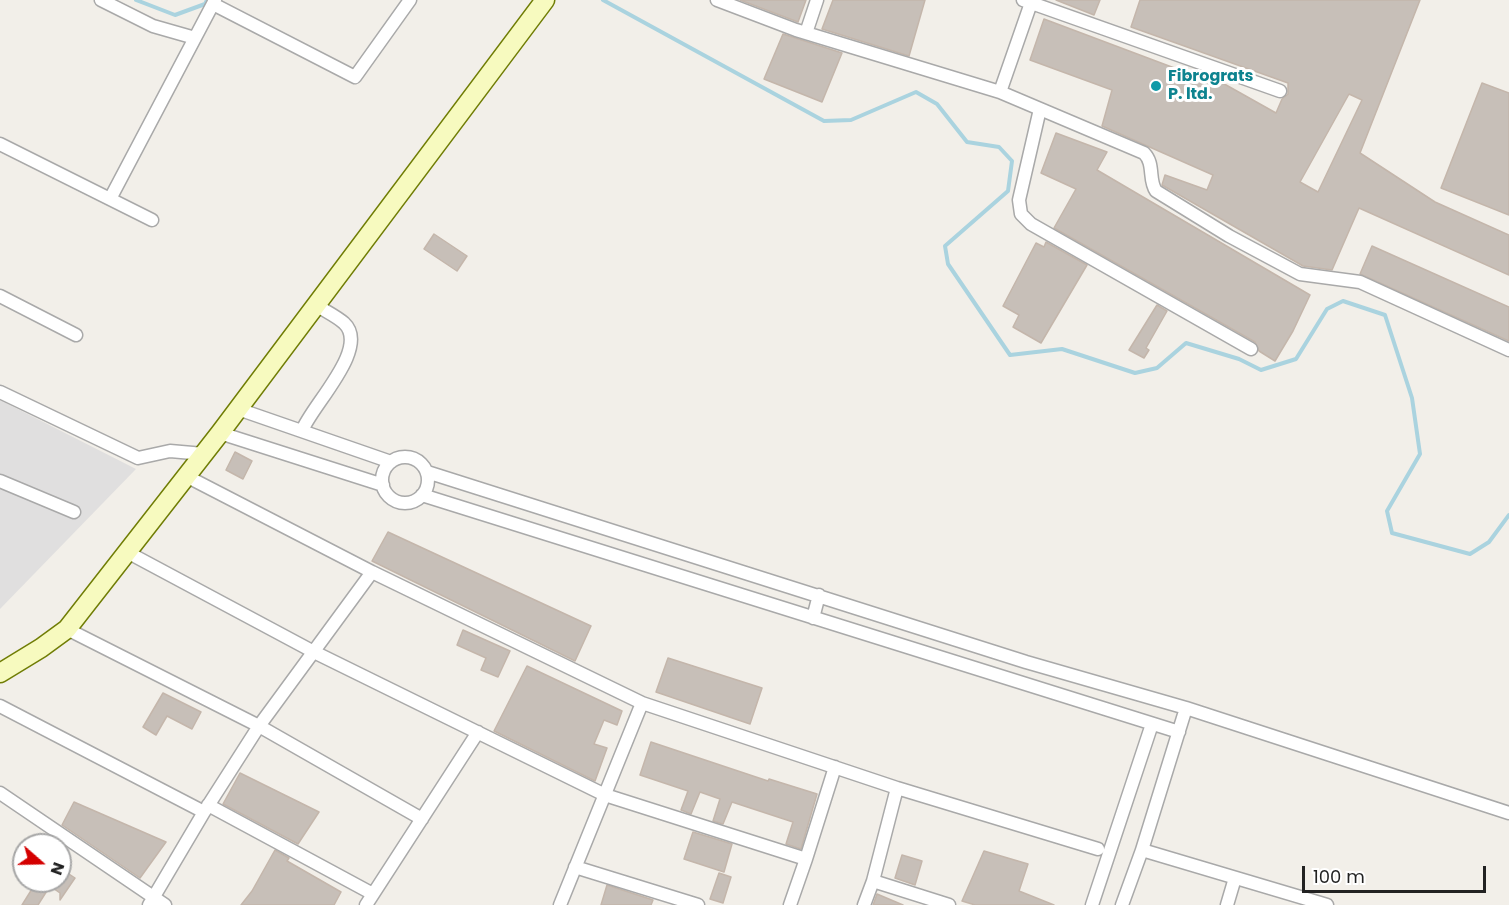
<!DOCTYPE html>
<html>
<head>
<meta charset="utf-8">
<style>
  body { margin:0 }
  #map { position:relative; width:1509px; height:905px; overflow:hidden; background:#f2efe9; font-family:Poppins,sans-serif }
  canvas { display:block }
  .north { position:absolute; left:12px; top:833px; width:60px; height:60px; box-sizing:border-box; background:#fff; border:2px solid #a7a7a7; border-radius:50%; rotate:110deg; font-size:16px; font-weight:700; line-height:24px; text-align:center; color:#222 }
  .north::after { content:''; display:block; margin:auto; width:21px; height:27px; background:#d40000; clip-path:polygon(50% 0,100% 100%,50% 72%,0 100%) }
  .scale { position:absolute; left:1302px; top:866px; width:184px; height:27px; box-sizing:border-box; border:3px solid #222; border-top:0; padding-left:8px; font-size:18px; line-height:21px; white-space:nowrap; color:#222; -webkit-text-stroke:4px #fff; paint-order:stroke }
</style>
</head>
<body>
<div id="map">
<canvas width="1509" height="905"></canvas>
<div class="north">N</div>
<div class="scale">100 m</div>
</div>
<script>
const g = document.querySelector('canvas').getContext('2d');
g.lineJoin = 'round';
function fillPath(path, color) {
  g.fillStyle = color;
  g.fill(path, 'evenodd');
}
function stroke(path, color, width, dash) {
  g.strokeStyle = color;
  g.lineWidth = width;
  g.lineCap = dash ? 'butt' : 'round';
  g.setLineDash(dash || []);
  g.stroke(path);
}
function write(font, color, halo, rows, align = 'center') {
  g.font = font + ' Poppins,sans-serif';
  g.lineWidth = 6;
  g.setLineDash([]);
  g.textBaseline = 'middle';
  g.strokeStyle = halo;
  g.fillStyle = color;
  for (const [text, x, y, turn = 0] of rows) {
    g.save();
    g.translate(x, y);
    g.rotate((+turn || 0) * Math.PI / 180);
    g.textAlign = isNaN(turn) ? turn : align;
    if (halo) g.strokeText(text, 0, 0);
    g.fillText(text, 0, 0);
    g.restore();
  }
}
const residential = new Path2D(`
  M0,400L136,469L0,609Z`);
const stream = new Path2D(`
  M136,0L175,15L205,4L207,0
  M603,0L824,121L851,120L916,92L937,104L967,142L999,147L1012,161L1008,191L945,246L948,264L1010,355L1062,349L1135,373L1157,368L1186,343L1239,359L1261,370L1296,359L1327,309L1343,301L1385,315L1412,398L1420,454L1387,511L1392,533L1470,554L1489,542L1509,515`);
const building = new Path2D(`
  M740,0H806L798,22Z
  M833,0H925L909,56L822,29Z
  M1056,0H1100L1094,15Z
  M1140,0H1420L1360,153L1435,202L1509,235V275L1359,208L1332,270L1303,266L1162,185L1165,175L1207,190L1213,175L1102,126L1112,90L1030,60L1044,19L1217,84L1219,81L1276,113L1282,99L1288,94V83L1131,27ZM1349,94L1362,100L1318,192L1300,182Z
  M783,34L842,53L822,102L764,79Z
  M1482,83L1509,93V215L1441,188Z
  M1056,133L1107,152L1097,170L1310,295L1293,331L1275,361L1259,351L1255,342L1054,228L1076,189L1041,173Z
  M434,234L467,256L457,271L424,249Z
  M1046,242L1087,265L1041,343L1013,327L1019,315L1003,306L1036,243L1044,247Z
  M1372,246L1509,307V341L1360,274Z
  M1157,305L1167,311L1146,348L1149,350L1144,358L1129,350Z
  M235,452L252,461L243,479L226,470Z
  M388,532L591,626L575,661L372,561Z
  M463,630L510,651L498,677L481,670L486,658L457,645Z
  M668,658L762,688L750,724L656,692Z
  M527,666L622,711L617,725L604,720L594,744L607,748L595,781L494,731Z
  M163,693L201,712L192,729L167,716L156,735L143,727Z
  M651,742L768,781L769,779L817,794L801,849L786,844L793,822L732,802L723,824L713,821L720,799L700,792L691,814L681,810L688,791L640,775Z
  M240,773L319,812L298,844L223,804Z
  M74,802L166,842L140,878L62,825Z
  M693,832L732,844L724,872L684,859Z
  M275,850L289,858L287,861L341,892L334,905H241L252,891Z
  M984,851L1028,864L1019,891L1054,905H975L962,901Z
  M902,855L922,861L915,885L895,878Z
  M60,868L75,878L60,900V893L50,886L38,905H22L37,881H60Z
  M719,873L731,877L723,903L710,899Z
  M607,885L653,900L651,905H601Z
  M877,894L903,905H873Z`);
const street = new Path2D(`
  M101,0L153,26L195,38
  M717,0L796,30L1000,92
  M1023,0L1280,91
  M1032,0L1000,92L1144,153C1155,164 1148,180 1156,191L1229,236L1300,274L1360,282L1509,350
  M213,4L355,77L410,0
  M806,33L817,0
  M1040,109L1019,200L1021,214L1031,224L1251,349
  M0,144L152,220
  M110,199L215,0
  M0,296L76,335
  M0,392L138,458L170,451L204,454
  M238,409L391,462
  M302,431C311,406 371,348 344,323C336,316 325,311 316,305
  M220,433L383,485
  M382 480a23 23 0 1 1 46 0a23 23 0 1 1-46 0Z
  M427,472L1026,662L1186,708L1509,813
  M186,476L372,572L642,703
  M0,481L74,512
  M422,495L1179,732
  M127,552L314,652L605,795L806,859L790,905
  M813,618L819,595
  M67,629L259,726L422,819
  M0,706L204,812L259,726L372,572
  M897,788L873,881L949,905
  M0,793L165,905
  M208,805L373,894
  M1142,850L1327,905
  M806,859L835,767
  M575,867L698,905
  M149,905L204,812
  M366,905L478,732
  M560,905L642,703L897,788L1098,849
  M864,905L873,881
  M1092,905L1152,724
  M1122,905L1142,850L1186,708
  M1227,905L1235,878`);
const secondary = new Path2D(`
  M0,673L41,648L67,629L220,433L545,0`);
const markers = [
  [1156,86,6,"#0f9aa8"]
];
const cultureNames = [
  ["Fibrograts",1168,77],
  ["P. ltd.",1168,95]
];
fillPath(residential, '#e0dfdf');
stroke(stream, '#aad3df', 4);
fillPath(building, '#c7bfb8');
stroke(building, '#c4b6ab', 1.5);
stroke(street, '#a9a9a9', 15);
stroke(secondary, '#707d05', 21);
stroke(street, '#fff', 12);
stroke(secondary, '#f7fabf', 18);
for (const [x, y, r, color] of markers) {
  const dot = new Path2D();
  dot.arc(x, y, r, 0, 2 * Math.PI);
  g.fillStyle = color;
  g.fill(dot);
  stroke(dot, '#fff', 2);
}
write('bold 16px', '#0d838f', '#fff', cultureNames, 'left');
</script>
</body>
</html>
